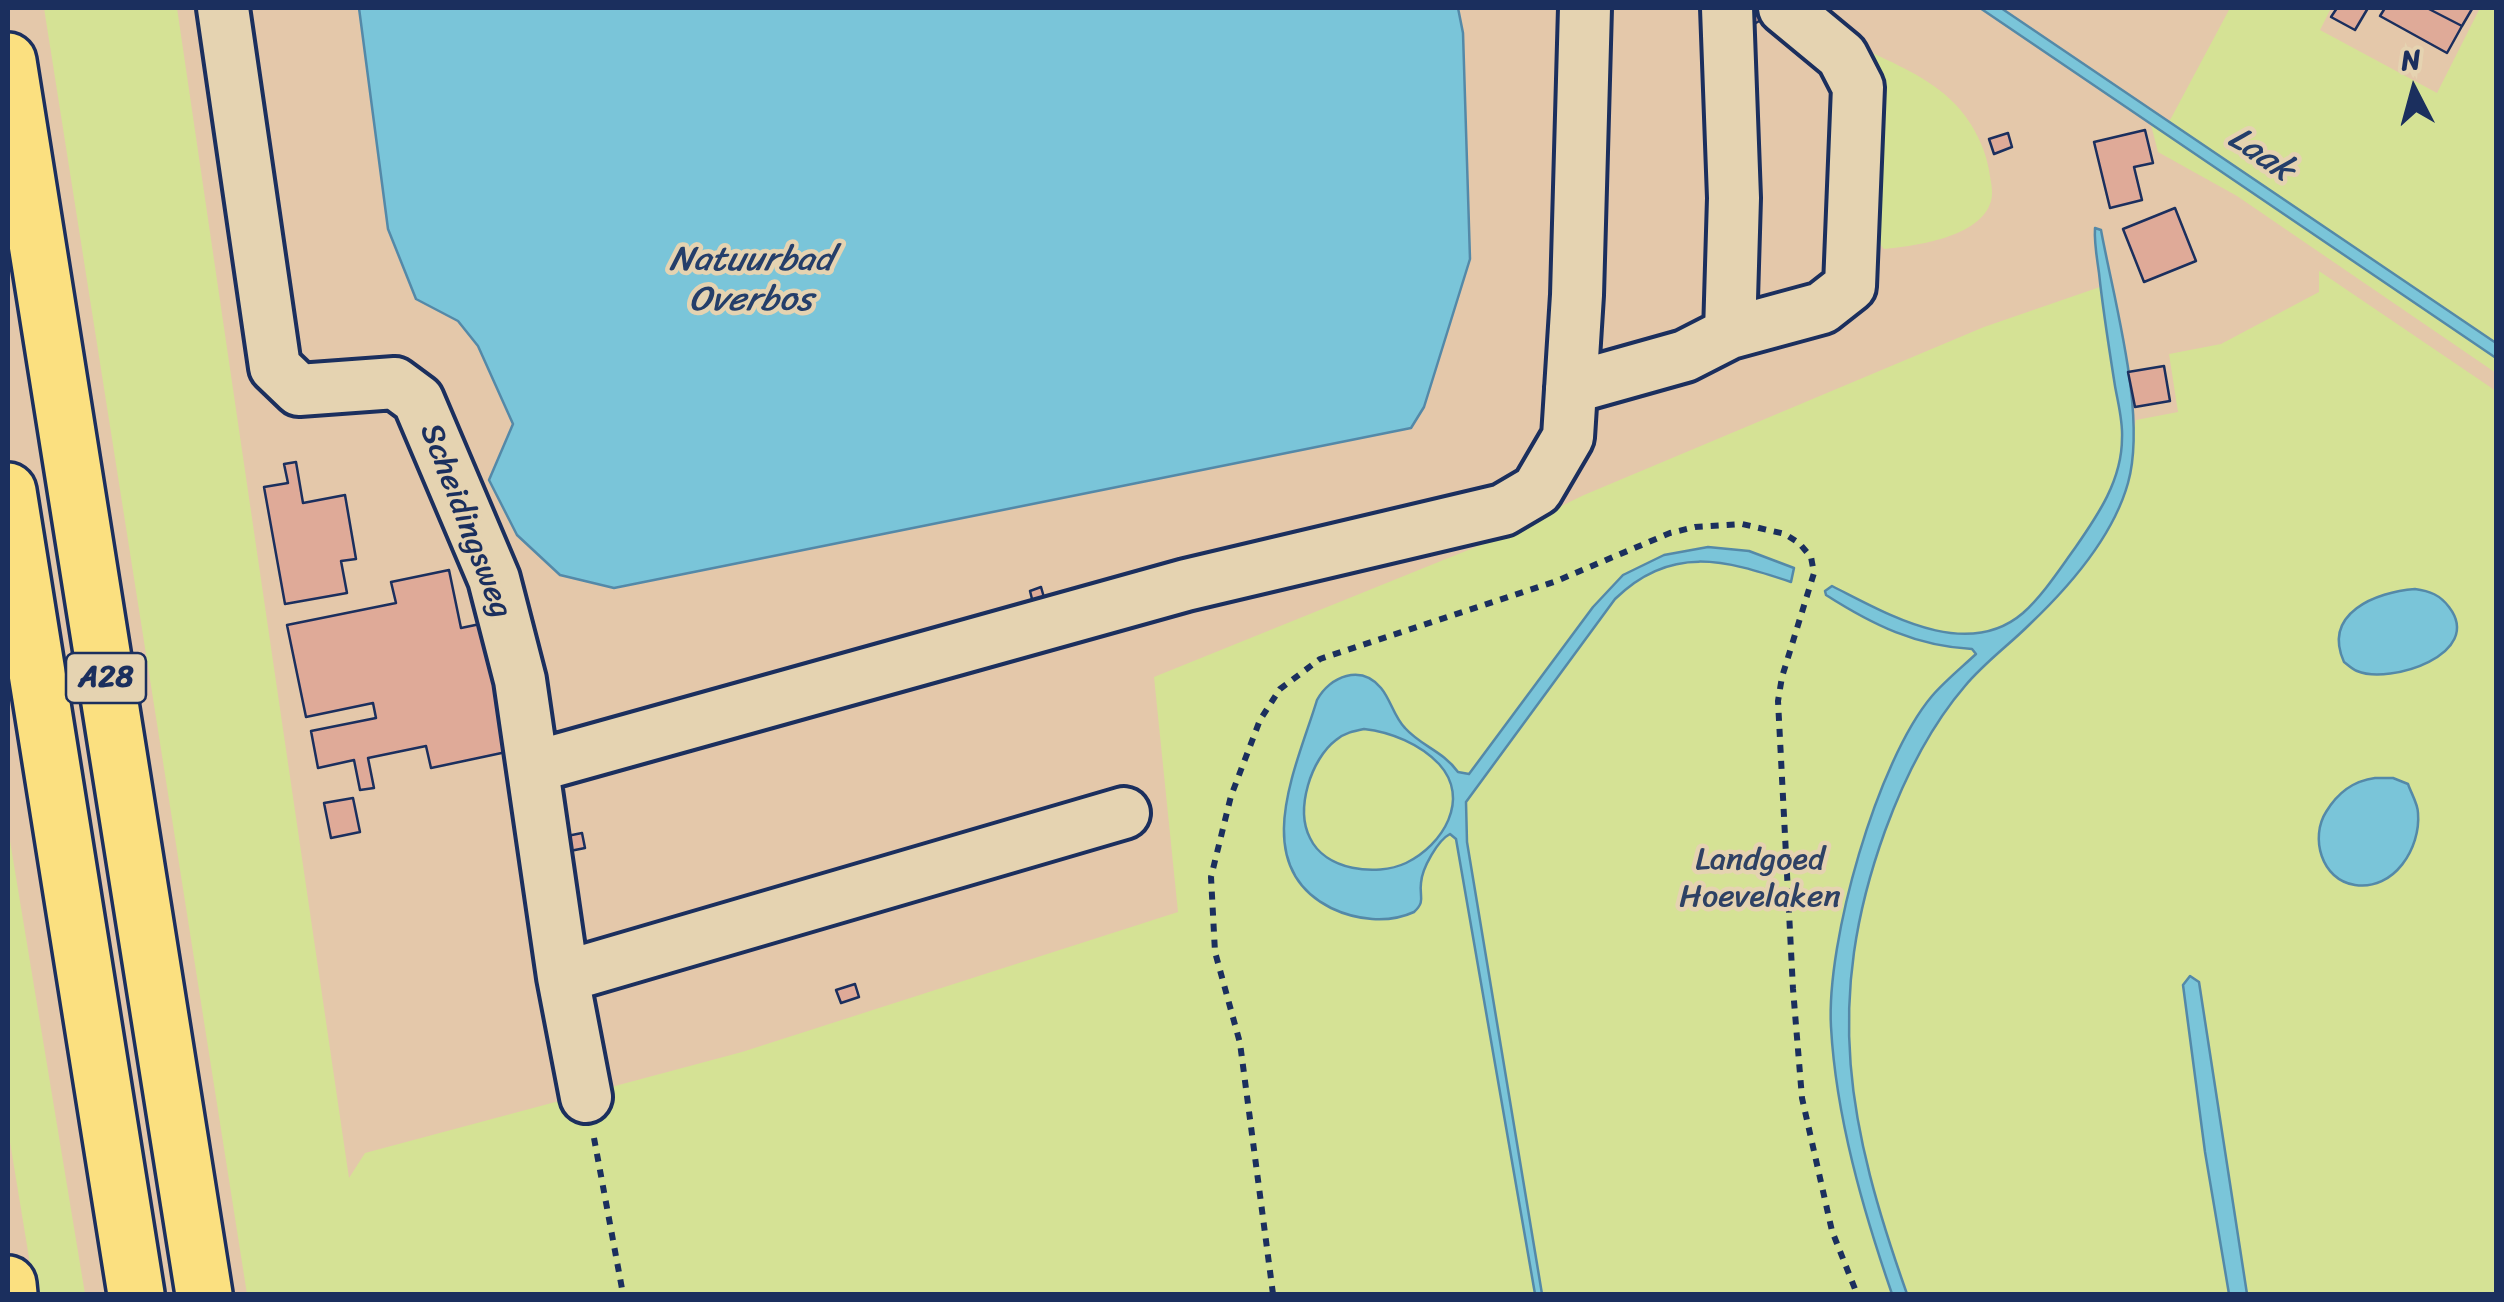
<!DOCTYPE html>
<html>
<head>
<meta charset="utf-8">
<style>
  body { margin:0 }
  #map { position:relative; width:2504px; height:1302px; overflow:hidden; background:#e4c8aa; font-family:Sriracha,sans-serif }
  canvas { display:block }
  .frame { position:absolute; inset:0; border:10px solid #1b2f5e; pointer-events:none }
  .north { position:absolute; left:2364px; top:40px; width:100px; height:100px; -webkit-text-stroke:8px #e5d3b1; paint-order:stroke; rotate:354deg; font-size:28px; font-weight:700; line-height:40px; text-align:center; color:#1b2f5e }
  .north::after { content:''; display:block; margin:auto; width:35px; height:45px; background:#1b2f5e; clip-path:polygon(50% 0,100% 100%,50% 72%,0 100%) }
</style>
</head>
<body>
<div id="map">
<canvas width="2504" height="1302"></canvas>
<div class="frame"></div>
<div class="north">N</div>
</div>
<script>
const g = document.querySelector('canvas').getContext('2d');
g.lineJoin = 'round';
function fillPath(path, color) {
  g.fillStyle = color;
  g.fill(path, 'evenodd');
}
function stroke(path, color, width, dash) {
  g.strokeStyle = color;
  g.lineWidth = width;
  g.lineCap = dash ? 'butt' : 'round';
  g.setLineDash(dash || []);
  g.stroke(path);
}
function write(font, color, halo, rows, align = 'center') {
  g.font = font + ' Sriracha,sans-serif';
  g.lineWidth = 9;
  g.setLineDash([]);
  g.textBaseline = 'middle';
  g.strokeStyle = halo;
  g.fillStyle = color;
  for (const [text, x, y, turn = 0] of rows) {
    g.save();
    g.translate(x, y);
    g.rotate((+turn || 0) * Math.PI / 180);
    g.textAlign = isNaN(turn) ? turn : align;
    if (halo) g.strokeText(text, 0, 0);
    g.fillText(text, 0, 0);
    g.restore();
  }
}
const green = new Path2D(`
  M44,8H177L349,1178L365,1153L742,1052L1178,912L1154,677L1483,544L1584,495L1984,327L2100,287L2134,429L2136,420L2178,412L2169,354L2221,344L2319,292V271L2496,391V1294H2247L2200,982L2191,976L2239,1294H247Z
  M2230,8H2331L2320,30L2437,93L2480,8H2496V343L2169,122Z
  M1862,48C1893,63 1930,78 1954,103C1971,120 1985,146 1989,170C1990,179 1994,191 1991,201C1981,237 1916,246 1884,249L1879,243Z
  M2150,121L2496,358V373L2237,196L2158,152Z
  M8,829L85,1294H35L8,1130Z`);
const water = new Path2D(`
  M359,8H1458L1463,33L1470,259L1424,407L1411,428L614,588L560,575L517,535L489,480L513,424L478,346L458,321L416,299L388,229Z
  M1980,8H2001L2496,343V358Z
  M2095,228L2101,230C2114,301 2147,415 2128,483C2113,537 2070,586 2030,624C2009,645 1984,663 1965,686C1928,729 1904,779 1885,831C1823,1003 1848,1127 1907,1294H1892C1863,1210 1836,1117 1831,1027C1826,942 1877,761 1932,696C1945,681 1961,668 1976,654L1972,649C1916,646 1873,625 1826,595L1825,591L1832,586C1886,613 1966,662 2023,613C2043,595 2059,570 2075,548C2098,515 2122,480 2122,438C2123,421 2118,403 2115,386C2109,348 2103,311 2099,273C2097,258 2094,243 2095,228Z
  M1708,547L1749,551L1794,568L1791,582C1725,560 1671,544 1615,599L1466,802L1467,842L1542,1294H1535L1456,839L1450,834C1438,840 1422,868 1421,883C1419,897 1426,901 1414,912C1388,924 1356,920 1331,908C1247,866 1297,766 1317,700C1330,676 1361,664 1381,688C1391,700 1394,717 1405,728C1421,746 1443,751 1458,772L1469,774L1593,607L1623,575L1664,555ZM1364,729C1391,732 1420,744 1439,764C1471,799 1443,845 1406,863C1376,877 1325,870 1310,838C1295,809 1311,759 1336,740C1344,733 1354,731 1364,729Z
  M2415,589C2430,591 2440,595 2449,607C2485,654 2390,685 2357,671C2352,669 2348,665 2344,662C2322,613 2376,592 2415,589Z
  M2375,778H2393L2408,784C2411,793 2418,804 2418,813C2421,848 2394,891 2355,885C2321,880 2310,837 2326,812C2338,792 2353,781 2375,778Z
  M2190,976L2199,982L2247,1294H2229L2205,1152L2183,985Z`);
const building = new Path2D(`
  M1746,8H1760L1766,17L1749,27Z
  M2337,8H2368L2355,30L2331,17Z
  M2385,8H2427L2462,26L2447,53L2380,16Z
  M2427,8H2470L2472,9L2462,26Z
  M2145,130L2153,163L2134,167L2142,200L2110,208L2094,142Z
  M2008,133L2012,147L1994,154L1989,139Z
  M2175,208L2196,261L2144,282L2123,229Z
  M2164,366L2170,401L2135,407L2128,372Z
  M296,462L303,503L345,495L356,559L341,561L347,593L285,604L264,487L288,483L284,464Z
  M449,570L461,628L485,623L511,751L431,768L426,746L368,758L374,788L360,790L354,760L318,768L311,731L376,718L373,703L306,717L287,625L396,603L391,582Z
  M1041,587L1047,608L1035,611L1030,591Z
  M353,798L360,832L331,838L324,803Z
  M582,833L585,848L565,852L562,837Z
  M855,984L859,997L841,1003L836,990Z`);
const path = new Path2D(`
  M594,1138L623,1294
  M1273,1294L1240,1043L1215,952L1211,877L1231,796L1260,720L1280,689L1320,659L1554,582L1670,533L1695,527L1742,524L1785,534L1799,543L1811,557L1814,573L1782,677L1778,701L1793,989L1802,1098L1832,1231L1857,1294`);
const minor = new Path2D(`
  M223,8L275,367L299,390L395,383L418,400L494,579L520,680L563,977L586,1097
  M1730,333L1822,308L1850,286L1858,87L1842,56L1784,8
  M1571,388L1685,356L1730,333L1734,198L1727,8
  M533,767L1186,585L1503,510L1537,490L1568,437L1577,295L1585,8
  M563,977L1124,813`);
const major = new Path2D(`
  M8,1284L9,1294`);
const highway = new Path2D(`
  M8,61L204,1294
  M8,491L136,1294`);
const shields = [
  [106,678,80]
];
const shieldNames = [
  ["A28",106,678]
];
const streetNames = [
  ["Scheidingsweg",465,521,69]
];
const parkNames = [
  ["Landgoed",1760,861],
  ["Hoevelaken",1760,898]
];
const waterNames = [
  ["Laak",2260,155,34],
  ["Natuurbad",751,261],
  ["Overbos",751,301]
];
fillPath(green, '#d5e295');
fillPath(water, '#7ac5d9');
stroke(water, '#5489a8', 2.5);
fillPath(building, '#dfaa98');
stroke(building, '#1b2f5e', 2.5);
stroke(minor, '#1b2f5e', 58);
stroke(major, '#1b2f5e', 62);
stroke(highway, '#1b2f5e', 62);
stroke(path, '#1b2f5e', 6, [8, 8]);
stroke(minor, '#e5d3b1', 50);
stroke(major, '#fbe080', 55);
stroke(highway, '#fbe080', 55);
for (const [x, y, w] of shields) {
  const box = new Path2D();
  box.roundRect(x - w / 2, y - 25, w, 50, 8);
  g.fillStyle = '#e5d3b1';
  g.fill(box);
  stroke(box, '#1b2f5e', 2.5);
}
write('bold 30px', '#1b2f5e', null, shieldNames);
write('32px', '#1b2f5e', '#e5d3b1', streetNames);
write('32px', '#2e4164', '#e5d3b1', parkNames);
write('italic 35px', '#243e6a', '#e5d3b1', waterNames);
</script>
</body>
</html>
